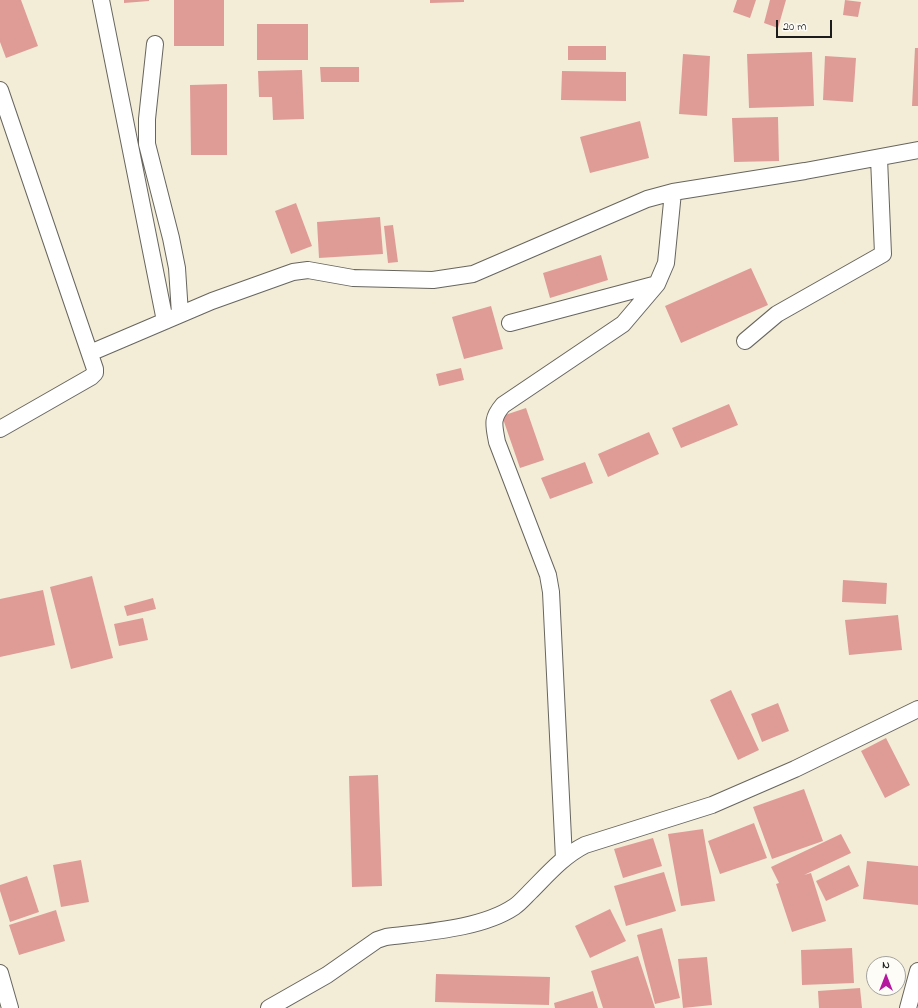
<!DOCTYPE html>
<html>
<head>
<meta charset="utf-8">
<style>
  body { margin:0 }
  #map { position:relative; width:918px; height:1008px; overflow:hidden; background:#f3edd8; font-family:"Indie Flower",sans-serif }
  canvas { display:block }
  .north { position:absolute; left:866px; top:956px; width:40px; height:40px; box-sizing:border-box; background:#fdfcf7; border:1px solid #a3a29f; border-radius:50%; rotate:0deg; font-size:11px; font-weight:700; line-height:16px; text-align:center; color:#1c1c1c }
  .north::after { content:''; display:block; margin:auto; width:14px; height:18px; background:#b5179e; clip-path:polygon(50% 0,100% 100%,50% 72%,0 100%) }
  .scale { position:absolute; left:776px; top:20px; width:56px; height:18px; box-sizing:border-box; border:2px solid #1c1c1c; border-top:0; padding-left:5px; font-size:12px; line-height:14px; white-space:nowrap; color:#1c1c1c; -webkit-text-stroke:3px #fdfcf7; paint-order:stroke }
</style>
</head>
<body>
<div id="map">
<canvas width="918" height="1008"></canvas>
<div class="north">N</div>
<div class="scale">20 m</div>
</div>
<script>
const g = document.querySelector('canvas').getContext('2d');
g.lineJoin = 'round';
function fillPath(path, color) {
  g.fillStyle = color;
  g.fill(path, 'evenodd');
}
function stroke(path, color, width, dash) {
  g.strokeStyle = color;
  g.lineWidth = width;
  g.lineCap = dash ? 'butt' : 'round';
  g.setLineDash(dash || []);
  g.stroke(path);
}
const building = new Path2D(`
  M0,0H21L38,46L6,58L0,42Z
  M124,0H149V1L124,3Z
  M174,0H224V46H174Z
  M430,0H464V2L430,3Z
  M737,0H756L750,18L733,12Z
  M770,0H786L778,28L764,23Z
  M845,0L861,2L858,17L843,15Z
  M257,24H308V60H257Z
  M568,46H606V60H568Z
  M915,48H918V106H912Z
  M812,52L814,106L749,108L747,54Z
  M683,54L710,56L707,116L679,114Z
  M825,56L856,58L853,102L823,100Z
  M320,67H359V82H321Z
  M302,70L304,119L273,120L272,97H259L258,71Z
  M562,71L626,72V101L561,100Z
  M227,84V155H191L190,85Z
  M778,117L779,161L734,162L732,118Z
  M640,121L649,158L590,173L580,137Z
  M296,203L312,246L291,254L275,211Z
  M380,217L383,254L319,258L317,222Z
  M393,225L398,262L388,263L384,226Z
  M601,255L608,280L550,298L543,273Z
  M751,268L768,305L681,343L665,306Z
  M491,306L503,349L464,359L452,317Z
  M461,368L464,380L439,386L436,374Z
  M729,404L738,425L681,448L672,428Z
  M526,408L544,460L520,468L502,416Z
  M649,432L659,454L608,477L598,454Z
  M585,462L593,483L550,499L541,478Z
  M92,576L113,658L71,669L50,587Z
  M843,580L887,583L886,604L842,602Z
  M43,590L55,645L0,657V599Z
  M153,598L156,609L127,616L124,606Z
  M898,615L902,650L849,655L845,620Z
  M143,618L148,640L119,646L114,624Z
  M731,690L759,750L738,760L710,700Z
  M778,703L789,731L762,742L751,714Z
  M886,738L910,785L885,798L861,751Z
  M378,775L382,886L352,887L349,776Z
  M804,789L823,841L772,859L753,807Z
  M754,823L767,858L720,874L708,841Z
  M703,829L715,901L681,906L668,834Z
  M841,834L851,853L804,875L811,873L826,921L792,932L776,884L779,883L771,867Z
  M653,838L662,866L623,878L614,849Z
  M81,860L89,902L61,907L53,865Z
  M867,861L918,866V905L863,899Z
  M849,865L859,886L826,901L816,881Z
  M664,872L676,911L626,926L614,886Z
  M27,876L39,912L10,922L0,891V885Z
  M610,909L626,941L590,958L575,926Z
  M56,910L65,941L19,955L9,925Z
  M662,928L680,998L655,1004L637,935Z
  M852,948L854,983L802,985L801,950Z
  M638,956L655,1008H603L591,971Z
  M707,957L712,1005L683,1008L678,959Z
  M436,974L550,977L549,1005L435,1002Z
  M860,988L862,1008H819L818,991Z
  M593,991L598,1008H555L554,1003Z`);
const street = new Path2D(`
  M101,0L165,321
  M155,44L147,119V144L171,238L177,268L180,314
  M0,90L95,369V373L91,377L0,429
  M510,323L657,284
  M745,341L777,314L883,254L879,158
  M90,353L212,301L293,272L308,270L353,278L433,280L473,274L647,199L673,192L805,171L918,150
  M564,859L551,592L548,575L497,442C494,425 491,419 503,405L623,324L657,284L666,263L673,192
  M0,973L10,1008
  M269,1008L327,975L377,940L386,937C425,932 481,929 514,907C520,903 525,897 530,892C547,875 563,856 585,845L712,805L795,769L918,709
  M908,1008L918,971`);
fillPath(building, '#df9c97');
stroke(street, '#67655e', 18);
stroke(street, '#fff', 16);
</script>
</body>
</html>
